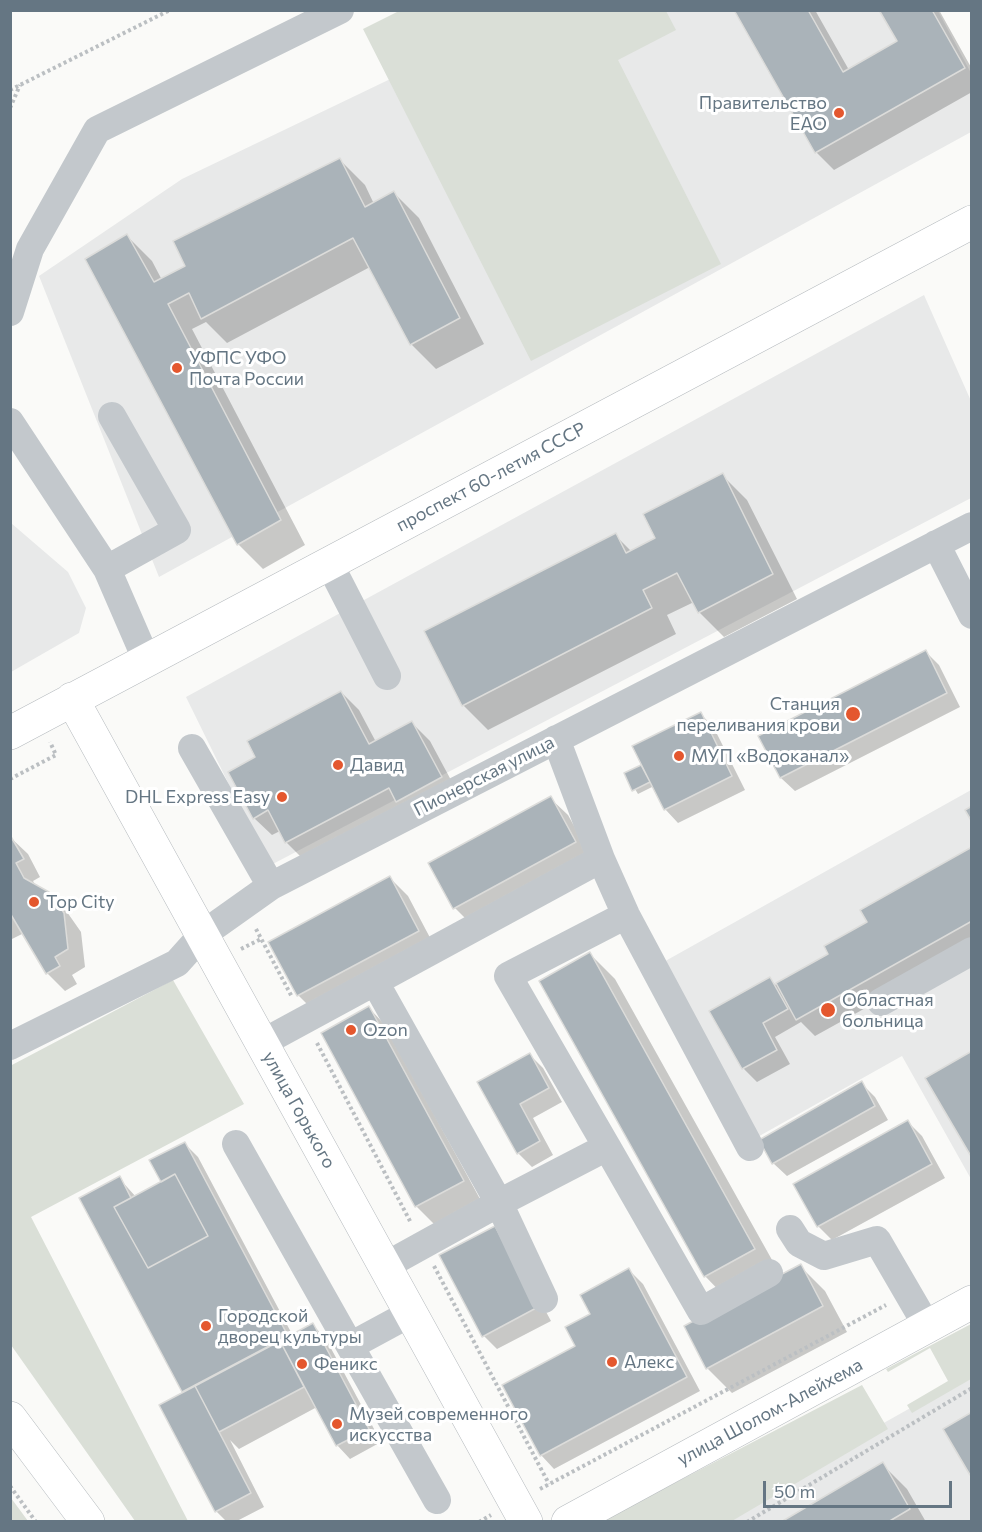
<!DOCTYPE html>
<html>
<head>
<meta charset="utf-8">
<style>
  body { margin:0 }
  #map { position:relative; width:982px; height:1532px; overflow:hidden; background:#fafaf8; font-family:Commissioner,sans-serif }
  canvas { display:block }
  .frame { position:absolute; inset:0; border:12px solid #657683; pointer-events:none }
  .scale { position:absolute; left:763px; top:1481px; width:189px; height:27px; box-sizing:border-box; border:3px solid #657683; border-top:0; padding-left:8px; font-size:18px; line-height:21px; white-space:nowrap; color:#657683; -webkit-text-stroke:4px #fff; paint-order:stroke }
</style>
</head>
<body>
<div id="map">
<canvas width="982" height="1532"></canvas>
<div class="frame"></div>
<div class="scale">50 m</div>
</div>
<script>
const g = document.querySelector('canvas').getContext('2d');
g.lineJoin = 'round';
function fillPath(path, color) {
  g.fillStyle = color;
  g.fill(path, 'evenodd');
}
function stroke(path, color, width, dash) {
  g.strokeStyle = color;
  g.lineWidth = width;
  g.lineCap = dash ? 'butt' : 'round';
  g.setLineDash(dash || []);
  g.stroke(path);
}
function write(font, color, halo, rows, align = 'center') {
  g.font = font + ' Commissioner,sans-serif';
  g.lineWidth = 6;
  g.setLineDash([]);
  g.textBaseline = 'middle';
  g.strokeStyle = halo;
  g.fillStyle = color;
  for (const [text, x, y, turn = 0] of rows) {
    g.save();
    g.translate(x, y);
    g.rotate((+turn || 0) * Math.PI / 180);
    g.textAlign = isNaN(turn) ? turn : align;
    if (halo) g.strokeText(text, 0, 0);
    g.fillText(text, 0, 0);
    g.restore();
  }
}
const built = new Path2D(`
  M532,11H938L971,73V132L159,577L39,276L182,179Z
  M924,295L971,401V498L269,866L186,697Z
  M11,523L68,572L86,608L79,633L11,672Z
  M971,790V1179L902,1056L754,1139L660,964Z
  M971,1374V1521H709Z`);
const green = new Path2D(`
  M399,11H666L676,30L618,60L721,264L531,361L363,29Z
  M173,980L244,1104L31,1217L188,1521H135L11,1345L10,1066Z
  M971,1324V1379L912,1413L907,1405L948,1381L930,1348L888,1372L886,1369Z
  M862,1385L888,1429L732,1521L600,1522Z
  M10,1498H11L28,1521H11Z`);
const shadow = new Path2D(`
  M736,10H815L849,70L899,42L881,10H939L972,69V92L834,170L816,152Z
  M340,160L365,185L374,204L394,193L419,218L484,344L436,369L411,344L370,267L227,343L206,322L192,329L305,545L263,569L238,544L87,260L127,236L152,261L162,280L187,267Z
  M722,475L747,500L797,599L724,637L699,612L694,602L667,615L676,634L488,730L463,705L615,535L632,552L657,539Z
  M926,652L939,665L960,707L795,791L781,778L760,736Z
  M341,692L359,710L376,742L412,723L430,741L459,795L304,860L286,842L280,831L272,835L254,818L257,758Z
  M701,714L714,728L745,790L678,823L665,809L654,786L638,794L626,774L643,765Z
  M550,798L568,815L593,860L473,926L455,908Z
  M10,837L28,854L40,877L33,881L36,886L48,893L67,912L81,932L85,967L72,975L77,984L65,991L47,973L24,933L10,940Z
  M972,849V949L815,1036L801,1022L775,1037L790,1064L757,1082L744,1069L712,1011L769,979L776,985L830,955L869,923Z
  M390,878L408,896L436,949L316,1013L298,995Z
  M590,954L615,979L781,1276L800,1266L825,1291L847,1332L732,1393L707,1368L731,1303L705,1276Z
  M369,1008L386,1026L480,1199L434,1224L416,1206Z
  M530,1055L543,1068L562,1102L533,1118L553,1155L532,1167L518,1153L479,1083Z
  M861,1083L875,1097L888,1120L787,1176L773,1163Z
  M908,1122L922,1136L945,1178L832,1240L818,1226L795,1184Z
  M185,1144L198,1157L293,1336L313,1325L326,1339L381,1442L350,1459L337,1445L317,1407L239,1449L230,1440L264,1507L235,1522H227L216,1511L184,1394L81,1199L119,1178L136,1197L163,1183Z
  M508,1241L551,1321L497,1349L484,1336Z
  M629,1270L643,1284L700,1391L554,1469L541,1455L577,1347L592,1314Z
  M882,1464L907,1489L926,1522H784Z`);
const building = new Path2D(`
  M734,10H808L843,72L897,41L879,10H932L965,68L815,153Z
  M340,158L365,207L394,191L460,318L410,345L353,238L201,319L189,293L168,304L281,520L237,545L85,259L127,234L154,282L185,266L173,241Z
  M723,473L773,574L698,613L677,573L643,590L652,608L462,706L424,631L616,533L626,553L655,538L643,514Z
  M926,650L947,693L780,778L758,736Z
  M341,691L369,744L412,721L442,777L396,802L389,788L285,843L268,810L253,819L228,772L255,757L247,741Z
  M701,712L732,776L664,810L632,746Z
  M641,765L650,782L632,791L624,773Z
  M551,796L576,842L453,909L428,863Z
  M972,806V822L965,810Z
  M10,835L24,859L16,863L24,878L49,892L64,913L68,949L55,957L60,966L46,974L10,913Z
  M972,847V921L796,1020L776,983L828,954L824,946L867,922L860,910Z
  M390,876L419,931L297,996L268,942Z
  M590,952L755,1249L704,1277L539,981Z
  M770,977L788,1009L763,1023L777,1050L742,1069L709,1011Z
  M369,1006L464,1181L415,1207L321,1033Z
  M972,1051V1158L925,1078Z
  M530,1053L549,1088L520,1104L540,1141L517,1154L477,1082Z
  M862,1081L875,1106L772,1164L759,1140Z
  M908,1120L932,1164L817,1227L793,1184Z
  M185,1142L288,1336L182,1392L79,1198L120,1176L131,1198L114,1207L148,1268L208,1236L175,1174L161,1182L149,1160Z
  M175,1174L208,1236L148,1268L114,1207Z
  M495,1226L538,1307L482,1337L439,1255Z
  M801,1264L823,1306L706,1369L684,1326Z
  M629,1268L687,1377L540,1456L502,1385L575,1346L565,1327L590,1314L580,1295Z
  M313,1323L369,1429L336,1446L280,1341Z
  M280,1341L304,1387L219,1432L195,1386Z
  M195,1386L251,1493L215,1512L159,1405Z
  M972,1412V1474L970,1475L943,1429Z
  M883,1462L910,1509L888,1522H781Z`);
const path = new Path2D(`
  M10,90L170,10
  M10,108L20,85
  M10,779L56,755L50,742
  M256,929L292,997
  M241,949L261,939
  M317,1043L411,1223
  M434,1266L549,1484
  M10,1486L36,1522
  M540,1489L886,1305
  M479,1522L491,1515
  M747,1522L972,1388`);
const minor = new Path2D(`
  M10,312L30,249L97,130L340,10
  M10,422L107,569L146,659
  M936,544L972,615
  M329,563L387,676
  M107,569L177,530L112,416
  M192,748L271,886
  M601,859L626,915L750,1147
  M375,982L499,1203L385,1266
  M881,1002L972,951
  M262,1043L601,859L556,739
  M10,1046L177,963L202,935L271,886L972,526
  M236,1144L350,1346
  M607,1147L508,976L626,915
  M790,1229L799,1243L824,1256L877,1240L927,1326
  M544,1299L499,1203L607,1147L701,1311L769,1273
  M411,1313L350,1346L437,1500`);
const major = new Path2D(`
  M72,699L526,1522
  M10,733L972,222
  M10,1418L88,1522
  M568,1522L972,1302`);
const markers = [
  [839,113,6,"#e4572e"],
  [177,368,6,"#e4572e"],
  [853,714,8,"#e4572e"],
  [679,756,6,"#e4572e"],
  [338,765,6,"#e4572e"],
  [282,797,6,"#e4572e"],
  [34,902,6,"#e4572e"],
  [828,1010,8,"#e4572e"],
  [351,1030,6,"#e4572e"],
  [206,1326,6,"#e4572e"],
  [612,1362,6,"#e4572e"],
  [302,1364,6,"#e4572e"],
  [337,1424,6,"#e4572e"]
];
const poiNames = [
  ["Правительство",827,103,"right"],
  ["ЕАО",827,124,"right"],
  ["УФПС УФО",189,358],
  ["Почта России",189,379],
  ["Станция",840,704,"right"],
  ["переливания крови",840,725,"right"],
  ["МУП «Водоканал»",691,756],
  ["Давид",350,765],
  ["DHL Express Easy",270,797,"right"],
  ["Top City",46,902],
  ["Областная",842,1000],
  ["больница",842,1021],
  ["Ozon",363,1030],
  ["Городской",218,1316],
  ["дворец культуры",218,1337],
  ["Алекс",624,1362],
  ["Феникс",314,1364],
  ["Музей современного",349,1414],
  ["искусства",349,1435]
];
const streetNames = [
  ["проспект 60-летия СССР",491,477,-28],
  ["Пионерская улица",484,776,-27],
  ["улица Горького",299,1110,61],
  ["улица Шолом-Алейхема",770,1412,-28]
];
fillPath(built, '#e8e9e9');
fillPath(green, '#dadfd7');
fillPath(shadow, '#0003');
fillPath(building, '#aab3b9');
stroke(building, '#dcdcda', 1.5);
stroke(major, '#b5babe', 34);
stroke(path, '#bbbfc2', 4, [3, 3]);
stroke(minor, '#c3c8cc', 28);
stroke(major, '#fff', 33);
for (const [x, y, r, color] of markers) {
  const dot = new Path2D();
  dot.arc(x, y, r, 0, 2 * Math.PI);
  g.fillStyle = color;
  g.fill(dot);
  stroke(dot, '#fff', 2);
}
write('18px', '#657683', '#fff', poiNames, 'left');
write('18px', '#657683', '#fff', streetNames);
</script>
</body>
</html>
